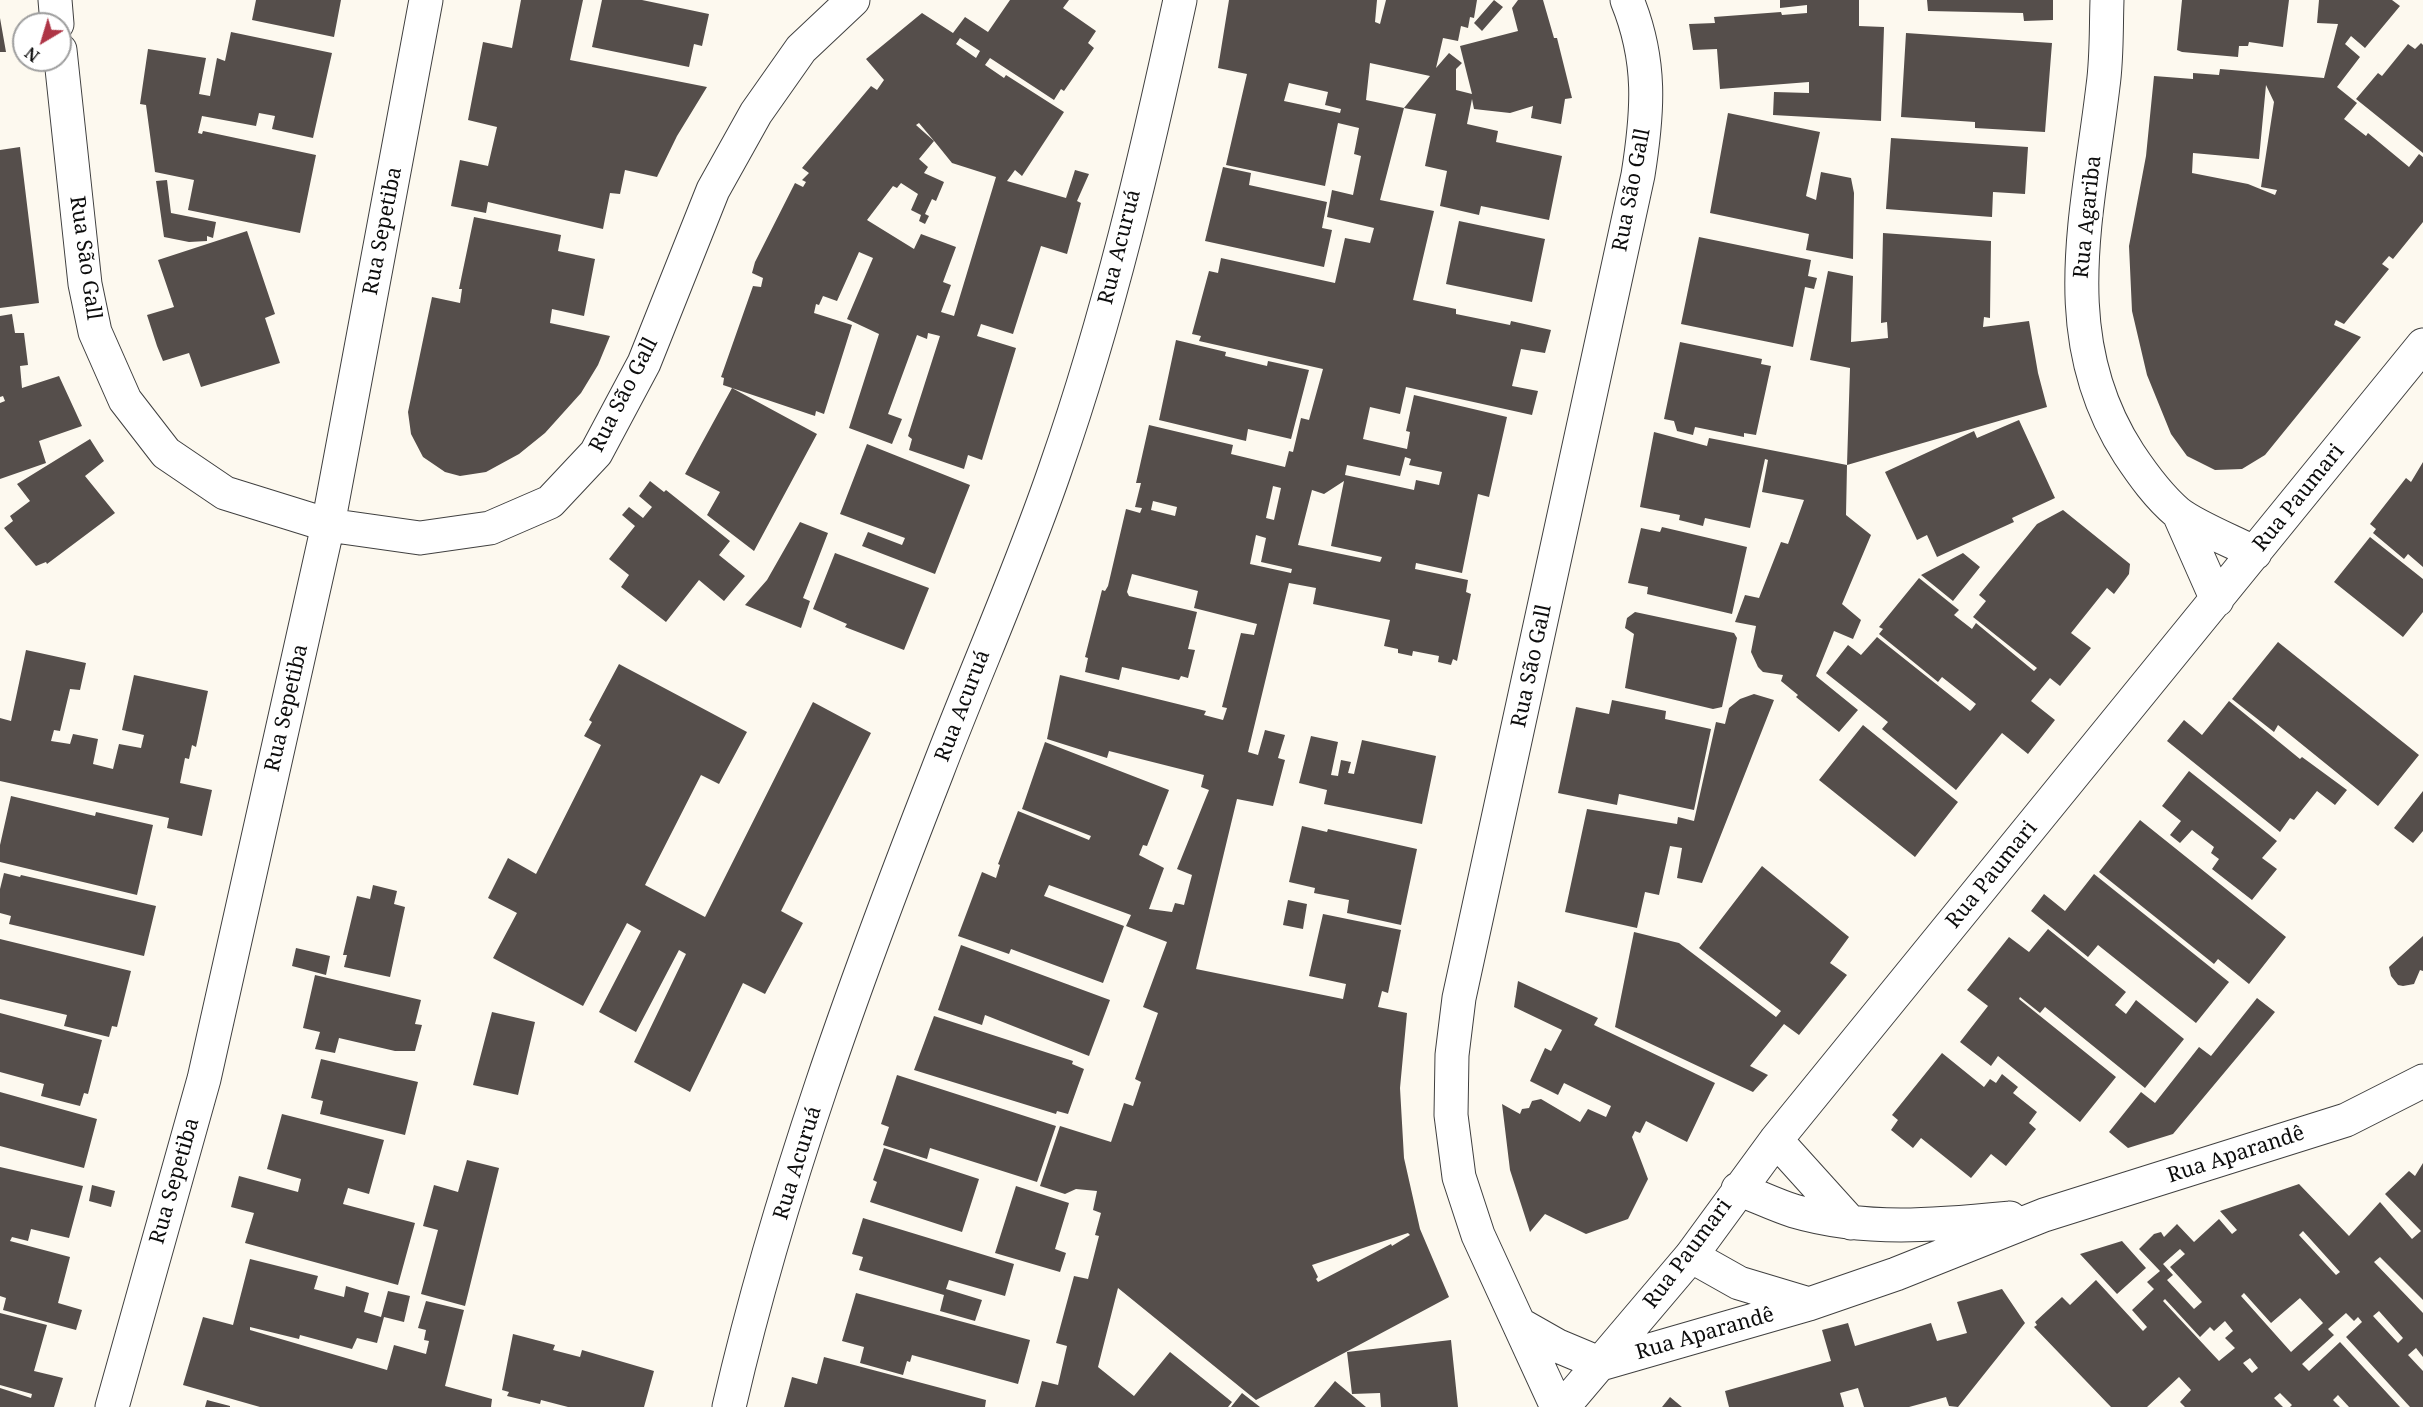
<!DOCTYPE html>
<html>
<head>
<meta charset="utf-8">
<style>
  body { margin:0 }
  #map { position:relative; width:2423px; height:1407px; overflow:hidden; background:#fdf9ef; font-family:"Noto Serif",serif }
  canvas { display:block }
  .north { position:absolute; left:12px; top:12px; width:60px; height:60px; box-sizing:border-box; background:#fff; border:2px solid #9e9e9e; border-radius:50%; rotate:218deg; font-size:16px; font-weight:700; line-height:24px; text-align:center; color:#0d0d0d }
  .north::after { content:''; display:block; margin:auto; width:21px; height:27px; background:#ae3546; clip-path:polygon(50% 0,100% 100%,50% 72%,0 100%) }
</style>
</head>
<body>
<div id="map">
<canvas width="2423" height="1407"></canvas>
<div class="north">N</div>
</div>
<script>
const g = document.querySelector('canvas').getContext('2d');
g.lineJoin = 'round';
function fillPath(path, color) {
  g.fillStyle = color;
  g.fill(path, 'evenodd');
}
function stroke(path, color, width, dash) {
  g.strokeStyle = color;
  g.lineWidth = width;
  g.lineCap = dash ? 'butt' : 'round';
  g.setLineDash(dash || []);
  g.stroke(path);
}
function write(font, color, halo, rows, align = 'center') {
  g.font = font + ' "Noto Serif",serif';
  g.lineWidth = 6;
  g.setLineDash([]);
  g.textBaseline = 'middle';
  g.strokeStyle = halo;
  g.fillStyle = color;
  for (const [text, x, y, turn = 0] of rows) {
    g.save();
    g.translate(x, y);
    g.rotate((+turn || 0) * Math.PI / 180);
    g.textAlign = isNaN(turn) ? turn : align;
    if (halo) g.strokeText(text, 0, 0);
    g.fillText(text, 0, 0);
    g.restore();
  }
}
const building = new Path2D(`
  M256,0H341L334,37L252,20Z
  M521,0H583L570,60L707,87L677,136L657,177L625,170L620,194L610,193L603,229L488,202L486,213L451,206L460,160L488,166L497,127L468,120L483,42L512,48Z
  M602,0H642L709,14L702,46L694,44L689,67L592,47Z
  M1010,0H1069L1063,8L1096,31L1088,43L1094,48L1064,91L1061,89L1054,100L990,58L985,65L1004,78L1006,75L1064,112L1022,176L1015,170L1007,181L1066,198L1075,170L1089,174L1077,201L1081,203L1067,254L1041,246L1013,334L981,324L977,336L1016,348L982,460L968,455L964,469L909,450L912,439L908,436L940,336L928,333L927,339L917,335L888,414L902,419L892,444L849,428L879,334L847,319L873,258L859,252L837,301L823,296L819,305L816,304L814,313L852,325L824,414L816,411L815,416L732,388L817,434L754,551L707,515L720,492L685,474L732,388L723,385L724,378L721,377L753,286L761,287L763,278L752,273L755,262L795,183L803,187L806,182L802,180L809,173L802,168L871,86L877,90L884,80L866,59L922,13L953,33L965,17L988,32ZM960,38L980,51L976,58L956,44ZM919,123L935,142L952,163L996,177L954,316L941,312L951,285L943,282L956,247L921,234L914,249L867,220L893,186L897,188L901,183L918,194L911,210L921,215L919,221L925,224L929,216L925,214L932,199L936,201L944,182L924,173L928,167L919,159L934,141L916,125Z
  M1229,0H1377L1375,22L1380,24L1386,0H1477L1474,18L1470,17L1468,28L1461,26L1458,41L1443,38L1436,68L1449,53L1462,63L1456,69V90L1472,94L1460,46L1518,31L1512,8L1518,0H1543L1554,38H1557L1572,98L1565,99L1561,124L1531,118L1533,106L1510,113L1474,109L1472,99L1467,124L1498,131L1496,142L1562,156L1549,220L1481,206L1479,215L1440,206L1447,171L1425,166L1436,114L1404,108L1430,76L1370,63L1366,100L1404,108L1380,200L1434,211L1413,300L1456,309V314L1510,325L1511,321L1551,330L1545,353L1521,349L1512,386L1538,391L1532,415L1406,387L1400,414L1370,407L1363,439L1407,449L1410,432L1406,431L1414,395L1507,417L1489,497L1478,494L1462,573L1416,563L1415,569L1468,580L1466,592L1471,594L1457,661L1453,659L1451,665L1438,662L1439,656L1413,651L1412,656L1398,653V649L1384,646L1390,620L1313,604L1316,588L1289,583L1248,752L1258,755L1265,730L1285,735L1278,758L1285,760L1273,806L1237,799L1196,969L1343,999L1346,984L1309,976L1323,914L1401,930L1388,993L1382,991L1378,1007L1407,1013L1400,1088L1404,1158L1420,1229L1449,1297L1256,1400L1118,1288L1098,1367L1134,1396L1170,1352L1232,1402L1228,1407H1035L1042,1381L1058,1385L1067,1346L1056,1343L1074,1276L1088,1279L1099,1236L1095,1235L1101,1213L1093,1210L1097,1191L1076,1189L1065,1194L1040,1186L1060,1126L1111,1142L1124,1103L1133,1106L1141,1082L1135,1079L1158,1013L1143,1007L1167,942L1126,926L1131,915L1049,885L1044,896L1124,926L1103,983L1011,949L1009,954L958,936L982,872L996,878L1000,865L998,864L1018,811L1089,840L1091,836L1022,809L1045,742L1169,790L1147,846L1143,845L1139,855L1164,868L1149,909L1172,912L1175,903L1184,905L1192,875L1177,869L1209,790L1201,787L1204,775L1109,751L1107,758L1047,739L1060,675L1206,711L1204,715L1223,720L1227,708L1222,707L1241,633L1254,635L1257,624L1194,608L1198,591L1132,574L1127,592L1129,596L1197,612L1188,649L1195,650L1188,678L1181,676L1179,680L1122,667L1119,680L1085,672L1088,658L1085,657L1102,590L1105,591L1108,586L1126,509L1140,513L1142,508L1135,507L1141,483H1136L1149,425L1233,445L1231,454L1285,467L1289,451L1293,452L1301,418L1309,420L1323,369L1199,341L1201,336L1192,334L1209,271L1218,273L1221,258L1335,283L1345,238L1370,243L1374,228L1327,217L1332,190L1353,195L1361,156L1354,154L1359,128L1338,123L1325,186L1226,165L1247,74L1218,68ZM1289,83L1328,92L1325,105L1341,109L1340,113L1284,101ZM1405,457L1411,459L1409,465L1442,472L1439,485L1416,480L1414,490L1345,475L1347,465L1400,476ZM1344,481L1331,546L1382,557L1380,562L1298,545L1312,490L1324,494ZM1273,486L1281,488L1274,520L1266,518ZM1153,501L1177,507L1175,516L1151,510ZM1256,535L1266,538L1261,562L1292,569L1291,573L1250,564ZM1408,1233L1410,1235L1392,1246L1391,1244L1318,1282L1316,1279L1318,1277L1312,1265Z
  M1494,0L1503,7L1482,31L1474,23Z
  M1780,0H1859V26L1884,27L1881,121L1773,115L1774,92L1809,93V82L1720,89L1717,49L1693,50L1689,24L1715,23L1714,17L1781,12L1782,15L1807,13V5L1780,8Z
  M1927,0H2053V20L2024,21L2023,13L1928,11Z
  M2182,0H2289L2283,47L2249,42L2248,46H2239L2238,57L2182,52L2177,50Z
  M2319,0H2392L2400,6L2365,48L2351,36L2345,44L2360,57L2337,87L2357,103L2344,119L2366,136L2368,133L2409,167L2419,154L2423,157V222L2393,259L2389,256L2382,264L2389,269L2344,324L2336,320L2334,325L2361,337L2265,455L2242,469L2215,470L2187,456L2171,434L2147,375L2132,311L2129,246L2146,156L2154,76L2193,79V73L2219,75L2220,69L2324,78L2338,24L2317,23ZM2266,85L2274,102L2261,187L2277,190L2275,195L2248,184L2192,173L2193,153L2259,159Z
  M0,18L6,52H0Z
  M231,32L332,53L313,138L272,129L275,116L259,113L256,126L202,116L198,133L202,134L203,131L316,155L300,233L188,210L194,180L155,172L146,105L140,104L148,49L206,58L199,94L210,96L217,58L225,61Z
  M1906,33L2052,43L2045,132L1975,128V122L1901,117Z
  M2421,43L2423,45V153L2356,99L2378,73L2382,76L2408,44L2415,49Z
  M1728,113L1820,132L1806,196L1816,200L1821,172L1851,178L1854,193L1853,259L1806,250L1809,234L1710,213Z
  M1891,138L2028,147L2025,194L1993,192L1992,217L1886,209Z
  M20,147L39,303L0,308V150Z
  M1223,167L1251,173L1249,185L1327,202L1322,228L1332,230L1324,267L1205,241Z
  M167,180L171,213L216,222L213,238L207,236V241L189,242L164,237L156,181Z
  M474,217L561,235L558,251L595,259L584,316L552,309L550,323L610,336L598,365L581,393L545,433L519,454L486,472L460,476L445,472L423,457L411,434L408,412L432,297L460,303L462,289H459Z
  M1459,221L1545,239L1532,302L1446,284Z
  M247,231L275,314L265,318L280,363L201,387L189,353L163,361L157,346L147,315L174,307L158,260Z
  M1883,233L1991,241L1990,318L1984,317L1983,327L2029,321L2038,373L2047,407L1847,465L1850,368L1810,360L1828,271L1853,276L1851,342L1888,338L1887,322L1881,323Z
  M1699,237L1811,260L1808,276L1817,278L1814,289L1805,287L1793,347L1681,324Z
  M12,314L15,333H24L28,365L20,366L22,388L59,376L82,426L39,441L46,463L0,479V403L5,401L3,396L0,397V316Z
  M1176,340L1226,352L1225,356L1267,366L1268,361L1309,370L1291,439L1248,429L1246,441L1159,420Z
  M1680,342L1762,359L1761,364L1771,366L1756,435L1744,433V437L1695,427L1693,435L1677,431L1674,421L1664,419Z
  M2019,420L2055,498L2012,518L2014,522L1937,557L1927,535L1917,540L1885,472L1974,431L1977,438Z
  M1654,432L1707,446L1709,438L1847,465L1846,515L1871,535L1842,604L1861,620L1853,639L1834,631L1816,676L1858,710L1839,732L1796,697L1798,695L1781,681L1783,675L1763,672L1758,667L1751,652L1756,626L1735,622L1745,595L1759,598L1781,542L1788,544L1804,500L1762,492L1768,460L1765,459L1750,528L1705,518L1703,526L1679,520L1680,515L1640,507Z
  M90,439L104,461L85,476L115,513L47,564L46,562L36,566L4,528L13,521L10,516L30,501L17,484Z
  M867,444L970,485L935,574L862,546L868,532L902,545L905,538L840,514Z
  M2423,462V567L2408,554L2404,559L2373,533L2376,529L2370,524L2406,478L2411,482Z
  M650,481L664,492L666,490L730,541L719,555L745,576L724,601L699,580L666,622L621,587L629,575L609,559L635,526L622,515L629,507L643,518L652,507L639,496Z
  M2063,510L2130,564L2129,574L2114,594L2107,588L2071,633L2091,648L2060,686L2050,678L2031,701L2055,720L2028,754L2002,733L1956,790L1882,729L1888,722L1826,673L1848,645L1861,655L1877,637L1970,711L1972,709L1976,704L1942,677L1938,682L1879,634L1883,629L1879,627L1919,578L1959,610L1954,615L1972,629L1976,623L2034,671L2037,668L1973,617L1986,601L1979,595L2037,524Z
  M800,522L828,533L803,598L810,601L801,628L745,605L767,580Z
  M1662,527L1747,547L1732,614L1647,594L1648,587L1628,583L1641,528L1660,532Z
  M2370,537L2423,579V612L2403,637L2334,582Z
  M835,553L929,588L904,650L845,627L847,624L813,609Z
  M1963,553L1980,567L1953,601L1921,575Z
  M1635,612L1734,633L1737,638L1722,707L1713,709L1625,688L1634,634L1625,628L1627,618Z
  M2278,642L2419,755L2378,806L2278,725L2274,732L2232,699Z
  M26,650L86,663L80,690L70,689L60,731L54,730L51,741L70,744L73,734L98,739L93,764L113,769L119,744L141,748L144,735L122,730L134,675L208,691L196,747L192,745L189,759L185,758L180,783L212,790L202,836L167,828L169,818L0,781V718L11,721Z
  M619,664L747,732L719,784L701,775L645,885L705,917L813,702L871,733L781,911L803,923L765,994L743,983L690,1092L634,1062L686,954L679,950L636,1032L599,1012L641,931L627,923L583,1006L493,958L517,913L488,898L508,858L536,874L601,745L584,736L592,722L589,720Z
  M1754,694L1774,700L1702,883L1677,878L1682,848L1670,846L1659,895L1645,892L1637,928L1565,912L1587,809L1677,824L1678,817L1694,821L1716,722L1725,724L1729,708L1740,699Z
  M1612,700L1666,711L1665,719L1711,729L1694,810L1619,794L1617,805L1558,793L1576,707L1609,714Z
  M2229,701L2300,759L2302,757L2347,790L2335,805L2317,791L2294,820L2290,818L2280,832L2167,741L2184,720L2202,735Z
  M1863,725L1958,802L1915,857L1819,780Z
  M1311,736L1338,742L1331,775L1338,776L1341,760L1351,762L1348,773L1354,774L1362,740L1436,756L1422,824L1324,804L1327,790L1299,783Z
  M2189,771L2277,841L2262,858L2277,869L2252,900L2212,869L2219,859L2211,853L2214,847L2192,830L2180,843L2170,835L2181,821L2162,806Z
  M2423,791V831L2413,843L2394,828Z
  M11,796L95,816L96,812L153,825L137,895L0,862V845Z
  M2140,820L2286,937L2249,984L2218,959L2214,964L2099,872Z
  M1302,826L1327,832L1328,829L1417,849L1401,925L1347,913L1349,900L1314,893L1315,888L1289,882Z
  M1762,866L1849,937L1830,963L1847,975L1799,1035L1784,1024L1750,1066L1768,1075L1753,1092L1615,1027L1634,932L1679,943L1776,1017L1781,1011L1699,948Z
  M4,873L20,877L21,875L156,906L144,956L9,924L11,916L0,913V889Z
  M2094,874L2229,982L2196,1023L2098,945L2088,957L2031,911L2044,894L2065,911Z
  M373,885L397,891L394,904L405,907L390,977L344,967L347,955H343L357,896L370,899Z
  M1288,900L1307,904L1303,929L1283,925Z
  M2048,929L2126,992L2115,1005L2126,1014L2136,1000L2184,1039L2145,1088L2045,1007L2040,1013L2020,997L2019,999L2116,1077L2080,1122L1998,1056L1991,1066L1960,1042L1988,1006L1967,990L2009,937L2029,952Z
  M2423,936V971L2420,970L2414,984L2403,986L2398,985L2391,976L2389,967Z
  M0,939L131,971L117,1027L112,1026L109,1037L64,1026L67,1015L0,999Z
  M961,945L1110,1000L1089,1056L985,1015L982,1025L938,1010Z
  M296,948L330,956L326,975L292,966Z
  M315,975L421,1000L415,1024L422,1025L415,1051H395L339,1038L335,1053L315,1049L320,1032L303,1028Z
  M1518,981L1598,1018L1594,1025L1715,1083L1687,1142L1646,1121L1640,1133L1635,1131L1632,1137L1648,1179L1628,1219L1586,1234L1545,1214L1530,1232L1510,1170L1502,1104L1520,1114L1522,1109L1529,1108L1532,1101L1541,1099L1580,1122L1588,1109L1606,1117L1611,1106L1564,1083L1558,1095L1530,1081L1545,1048L1551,1051L1562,1030L1514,1007Z
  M2257,998L2275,1012L2173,1134L2128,1148L2109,1132L2141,1092L2155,1103L2199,1047L2211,1056Z
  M492,1012L535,1022L518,1095L473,1085Z
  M0,1013L102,1040L88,1094L84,1093L80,1106L41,1096L44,1084L0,1072Z
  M934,1016L1073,1061L1072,1064L1084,1069L1068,1114L1057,1111L1056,1114L914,1070Z
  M1942,1053L1984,1087L1990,1079L1996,1083L2002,1074L2018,1087L2013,1093L2037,1112L2029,1123L2036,1129L2006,1166L1991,1154L1971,1178L1921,1138L1913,1148L1891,1130L1898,1120L1892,1115Z
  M321,1059L418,1082L405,1135L320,1114L323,1101L311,1098Z
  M897,1075L1056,1126L1037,1182L930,1148L927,1159L883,1145L889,1127L881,1124Z
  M0,1092L97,1119L84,1168L0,1146Z
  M282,1114L384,1140L369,1194L348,1188L343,1204L415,1223L398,1285L245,1243L254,1213L231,1207L239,1176L298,1192L301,1179L267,1169Z
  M884,1148L979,1179L962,1232L870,1202L877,1182L873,1180Z
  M467,1160L499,1168L465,1306L421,1294L438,1230L423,1226L434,1185L458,1192Z
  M2423,1163V1300L2380,1257L2374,1262L2423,1313V1357L2416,1348L2408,1355L2423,1371V1407H2410L2346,1337L2362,1322L2358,1317L2354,1321L2346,1313L2328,1329L2334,1335L2302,1364L2309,1371L2340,1342L2400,1407H2349L2338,1395L2333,1400L2340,1407H2290L2292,1405L2280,1393L2274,1398L2283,1407H2185L2180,1402L2191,1390L2179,1377L2147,1407H2111L2034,1327L2037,1325L2035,1322L2062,1297L2070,1305L2096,1280L2143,1331L2147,1327L2132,1310L2154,1289L2147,1282L2160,1271L2139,1249L2154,1234L2161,1232L2164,1237L2177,1224L2194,1242L2219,1219L2232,1234L2237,1230L2220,1211L2299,1184L2349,1236L2380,1202L2412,1239L2421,1231L2385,1194L2409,1171L2415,1176ZM2303,1231L2340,1272L2336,1275L2299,1235ZM2180,1249L2185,1254L2170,1267L2202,1302L2194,1309L2167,1280L2173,1275L2163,1264ZM2244,1293L2271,1323L2300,1298L2323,1323L2291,1352L2241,1296ZM2165,1299L2200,1337L2210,1327L2214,1331L2225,1321L2233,1331L2225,1338L2235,1348L2219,1361L2163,1301ZM2379,1311L2403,1338L2398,1343L2373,1316ZM2250,1358L2258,1368L2252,1373L2243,1363Z
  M0,1167L83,1186L69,1238L31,1229L28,1241L12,1237L10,1241L70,1257L58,1303L82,1310L76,1330L3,1310L6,1298L0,1296Z
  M92,1185L115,1191L111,1207L89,1201Z
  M1016,1186L1069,1203L1055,1249L1066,1253L1060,1272L995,1253Z
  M863,1218L1014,1264L1005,1296L949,1280L946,1289L982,1300L975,1321L940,1311L944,1295L859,1270L863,1257L852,1254Z
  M2122,1241L2146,1268L2117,1294L2080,1254Z
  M250,1259L318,1276L314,1289L344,1297L346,1286L369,1293L364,1312L381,1317L388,1291L410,1296L404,1322L384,1317L377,1343L357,1338L352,1349L300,1335L299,1339L250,1327V1330L387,1370L394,1345L426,1354L429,1341L424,1340L426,1330L418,1328L426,1301L464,1310L445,1386L492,1399L491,1407H260L183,1385L203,1317L233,1325Z
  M2002,1289L2025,1323L1958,1407L1949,1406L1946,1397L1909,1407H1864L1858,1388L1840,1393L1844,1407H1729L1725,1391L1831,1361L1822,1330L1848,1323L1855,1346L1931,1323L1937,1341L1967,1333L1957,1302Z
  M856,1293L1030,1340L1018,1384L912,1355L910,1362L907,1361L903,1375L860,1363L864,1347L842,1341Z
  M0,1313L47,1325L34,1371L63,1378L54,1407H0V1388L31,1398L32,1394L0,1385Z
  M513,1334L555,1345L553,1350L580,1357L582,1350L654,1371L644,1407H568L541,1400L540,1404L507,1396L509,1392L502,1390Z
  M1451,1340L1458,1407H1381L1380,1393L1352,1394L1347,1352Z
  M824,1357L986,1400L985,1407H784L792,1377L817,1384Z
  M1335,1381L1366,1407H1314Z
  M1242,1393L1260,1407H1231Z
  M1670,1397L1682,1407H1662Z
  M207,1400L230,1406V1407H205Z`);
const street = new Path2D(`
  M55,0L57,24
  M2107,0C2106,29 2107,58 2103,86C2088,214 2053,337 2129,454C2143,475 2158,496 2178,513C2196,527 2234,542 2255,553
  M60,50L85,284L95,332L125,400L166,453L225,493L328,525L420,538L490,528L550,502L596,453L644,363L713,190L756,113L801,49L853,0
  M2179,514L2217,600
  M1776,1140L1851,1223
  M1738,1189C1757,1196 1775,1205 1794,1211C1866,1232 1937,1225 2010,1218
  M1691,1256L1739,1283L1809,1304
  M1521,1325L1558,1346L1601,1364
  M1601,1364L1809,1304L1896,1274L2044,1215L2346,1120L2423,1081
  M112,1407L204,1079L328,525L426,0
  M729,1407C779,1190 856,979 937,772C976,670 1021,570 1056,467C1109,315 1146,157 1180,0
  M1557,1407L1478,1235L1459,1177L1451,1115L1452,1055L1459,998L1638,175C1648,112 1652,61 1627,0
  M1563,1407L1691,1256L1776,1140L2423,345`);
const streetNames = [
  ["Rua São Gall",1632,190,-79],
  ["Rua Agariba",2088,217,-84],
  ["Rua Sepetiba",383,231,-79],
  ["Rua Acuruá",1120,247,-76],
  ["Rua São Gall",85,258,82],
  ["Rua São Gall",624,395,-63],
  ["Rua Paumari",2299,498,-51],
  ["Rua São Gall",1532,666,-78],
  ["Rua Acuruá",963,706,-69],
  ["Rua Sepetiba",287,708,-77],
  ["Rua Paumari",1992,875,-51],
  ["Rua Aparandê",2236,1155,-18],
  ["Rua Acuruá",798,1163,-73],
  ["Rua Sepetiba",175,1181,-74],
  ["Rua Paumari",1688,1254,-53],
  ["Rua Aparandê",1705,1334,-16]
];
fillPath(building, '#554e4b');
stroke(street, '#404040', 35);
stroke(street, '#fff', 33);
write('21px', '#0d0d0d', '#fff', streetNames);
</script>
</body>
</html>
